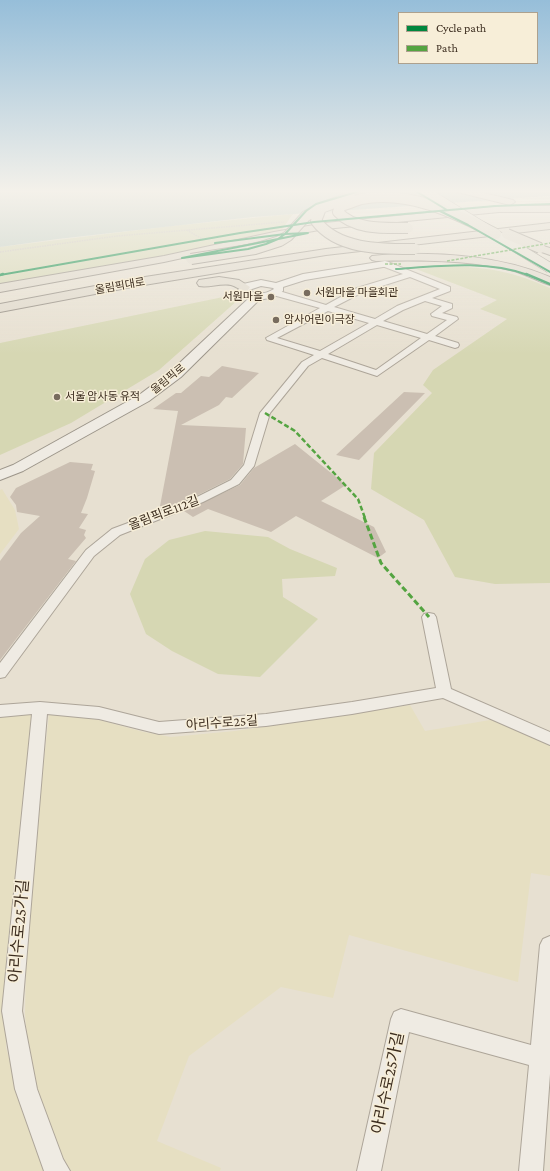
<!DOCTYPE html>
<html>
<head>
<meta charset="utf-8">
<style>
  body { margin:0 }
  #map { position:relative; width:550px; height:1171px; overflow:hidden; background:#e7e0d1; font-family:"Crimson Pro",serif }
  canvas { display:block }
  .legend { position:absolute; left:398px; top:12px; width:140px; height:52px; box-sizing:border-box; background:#f7eed8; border:1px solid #ada18e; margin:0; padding:5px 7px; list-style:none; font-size:12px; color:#3d2e20 }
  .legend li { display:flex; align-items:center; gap:8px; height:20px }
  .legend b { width:20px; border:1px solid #ada18e }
</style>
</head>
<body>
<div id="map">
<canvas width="550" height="1171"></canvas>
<ul class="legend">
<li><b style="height:5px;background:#00873e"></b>Cycle path</li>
<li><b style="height:5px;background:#54a441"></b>Path</li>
</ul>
</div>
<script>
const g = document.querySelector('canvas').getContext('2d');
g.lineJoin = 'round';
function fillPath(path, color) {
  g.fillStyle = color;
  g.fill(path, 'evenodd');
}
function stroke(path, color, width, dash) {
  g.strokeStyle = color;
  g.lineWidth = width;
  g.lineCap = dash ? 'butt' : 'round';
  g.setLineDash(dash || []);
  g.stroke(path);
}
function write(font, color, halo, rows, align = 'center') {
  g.font = font + ' "Crimson Pro","Noto Sans KR",serif';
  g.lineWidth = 3;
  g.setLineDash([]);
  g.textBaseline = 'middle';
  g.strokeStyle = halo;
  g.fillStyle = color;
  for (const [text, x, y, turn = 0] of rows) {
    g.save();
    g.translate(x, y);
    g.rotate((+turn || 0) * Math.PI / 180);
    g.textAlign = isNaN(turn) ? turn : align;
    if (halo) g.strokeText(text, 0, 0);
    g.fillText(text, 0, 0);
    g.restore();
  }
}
const farmland = new Path2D(`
  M2,489L15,510L19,529L0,554V490Z
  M410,705L425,731L496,719L550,742V876L531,873L518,982L349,935L333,998L281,987L189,1056L157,1141L221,1168L220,1171H71L57,1148L37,1090L28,1049L25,1014L26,964L33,860L49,714L69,715L99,720L144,732L171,737L235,731Z
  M35,713L6,958V1048L34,1142L52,1171H0V716Z`);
const green = new Path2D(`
  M293,214L281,231L146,261L0,286V247L171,226Z
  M452,266C491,268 514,272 550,288V583L495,584L455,577L424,520L371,489L374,453L432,393L423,385L433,370L507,319L480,309L497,300L416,269Z
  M228,296L238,300L159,370L71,423L0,455V343Z
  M205,531L268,537L290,549L337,568L335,576L282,579L283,597L318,619L260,677L218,674L172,651L146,634L130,594L145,559L169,540Z`);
const water = new Path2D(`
  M0,190H550V196L253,217L58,239L0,247Z`);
const building = new Path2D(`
  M222,366L259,373L232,398L226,397L219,405L181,425L246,428L243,464L230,479L194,497L169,506H160L178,411L153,409L176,393H181L201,376L209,377Z
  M404,392L425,393L359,460L336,455Z
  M295,444L346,485L321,501L374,527L386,552L378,558L296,516L271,532L208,509L193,517L184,511L240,485L254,468Z
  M70,462L93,464L91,470L95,471L87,498L81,513L88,514L79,528L86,530L84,535L86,538L68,559L76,561L0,660V561L21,533L40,516L17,512L16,505L10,497L16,488Z`);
const path = new Path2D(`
  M187,230L204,240
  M0,252L117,236L284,222`);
const minor = new Path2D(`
  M382,262H388L450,287V291L432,298L452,304V308L442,313L457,317L458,319L435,336L458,343L459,345L458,347L455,348L429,340L377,376L322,358L308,366L270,413L254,466L239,484L203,502L120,535L94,556L5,677L0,678V663L86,550L112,529L195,498L231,480L244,465L260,413L302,362L314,355L267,340L266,338L320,308L273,295V291H279L326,305L357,288L403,274L382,266ZM410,277L440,289L397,306L375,319L334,307L363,292ZM425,301L442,306L431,314L432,316L447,320L427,334L383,321L403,310ZM328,311L369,323L320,351L277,338ZM377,325L421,338L376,370L328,354Z
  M429,613L434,614L436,617L451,689L550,732V745L443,698L352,714L266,726L159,734L99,719L47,714L22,1011L37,1089L63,1159L70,1171H44L15,1089L2,1011L32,714L0,717V705L40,702L99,707L159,722L266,714L352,702L436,688L422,617L424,614Z
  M550,936V1074L543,1171H519L529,1065L409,1032L381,1171H357L391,1019L394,1012L401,1009L531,1045L540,945L543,939Z`);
const secondary = new Path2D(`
  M385,261L389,262L390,264L389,266L305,280L283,287V291L274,297L259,300L181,377L149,401L23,471L0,480V470L13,465L139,395L171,371L249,298L242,295L238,290L243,284L261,280L276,283L303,274ZM261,286L273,288L274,289C266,294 257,295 249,290Z`);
const trunk = new Path2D(`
  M364,190H375L370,193Z
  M455,190H471L513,200L515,202L510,205L457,192Z
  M499,206H550V212H499L325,229L274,238L164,262L0,292V284L164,256L274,232L325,223Z
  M550,223V229L326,255L132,287L0,312V304L132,279L326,249Z
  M540,245L550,248V255L536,250L534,248L536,246Z
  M393,254C447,253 500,256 550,277V285C536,281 524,273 510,270C466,260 421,260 376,261L372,260L370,258L372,256Z
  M219,277L239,280L250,287L248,290C241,292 238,287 231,285C220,283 209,288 199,286L197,283L199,280Z`);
const primaryBridge = new Path2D(`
  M422,190L550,268`);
const trunkBridge = new Path2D(`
  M350,197L321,208L316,221C338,250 382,249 415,249
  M408,228C385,228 354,230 338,212L341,206C348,204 355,201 361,199C409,190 455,213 496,234
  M507,234L540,248
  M191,259L255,249L280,241L288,236L306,216L321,208`);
const quietFar2 = new Path2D(`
  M447,261L550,243
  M385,264H401`);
const quietFar1 = new Path2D(`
  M265,413L295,431L358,499L365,518`);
const quiet = new Path2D(`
  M364,517L381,563L429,617`);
const cyclewayFar1 = new Path2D(`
  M414,190L447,210L440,211L468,225L550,272
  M285,234L306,211L316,204L363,190
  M278,239L266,244L248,249L182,258Z
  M278,239L285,234
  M278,239L308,233L285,234
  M215,243L285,234
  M396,269C439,266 487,260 528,275
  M0,275L240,233L314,222L495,206L550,204`);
const cycleway = new Path2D(`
  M526,274L550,284
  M0,275L3,274`);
const markers = [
  [307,293,4,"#786c5e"],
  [271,297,4,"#786c5e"],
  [276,320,4,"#786c5e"],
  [57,397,4,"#786c5e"]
];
const farStreetnames = [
  ["올림픽대로",120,286,-10],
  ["올림픽로",168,379,-39]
];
const farPoinames = [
  ["서원마을 마을회관",315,293],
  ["서원마을",263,297,"right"],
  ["암사어린이극장",284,320],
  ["서울 암사동 유적",65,397]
];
const streetNames = [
  ["올림픽로112길",164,513,-21],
  ["아리수로25길",222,723,-4]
];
const nearStreetnames = [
  ["아리수로25가길",19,931,-85],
  ["아리수로25가길",388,1083,-78]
];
fillPath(farmland, '#e6dfc2');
fillPath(green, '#d6d7b3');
fillPath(water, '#bcccc2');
fillPath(building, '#cbbfb2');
stroke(minor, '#ada599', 2);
stroke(secondary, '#9c958a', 2);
stroke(trunk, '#928b80', 2);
stroke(path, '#c8c2b9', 1.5, [1.5, 1]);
fillPath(minor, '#efebe3');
fillPath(secondary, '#efebe3');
fillPath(trunk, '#e0d9cb');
stroke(primaryBridge, '#928b80', 11, []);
stroke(trunkBridge, '#928b80', 12, []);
stroke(primaryBridge, '#e6e1d4', 10);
stroke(trunkBridge, '#e0d9cb', 10);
stroke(quietFar2, '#54a441', 1.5, [3, 1.5]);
stroke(quietFar1, '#54a441', 2.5, [5, 2.5]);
stroke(quiet, '#54a441', 3, [6, 3]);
stroke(cyclewayFar1, '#00873e', 2);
stroke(cycleway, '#00873e', 2.5);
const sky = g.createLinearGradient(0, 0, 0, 354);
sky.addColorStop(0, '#96bed9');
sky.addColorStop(0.54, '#f4f1ea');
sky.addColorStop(1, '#f4f1ea00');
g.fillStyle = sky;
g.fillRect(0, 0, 550, 354);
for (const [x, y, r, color] of markers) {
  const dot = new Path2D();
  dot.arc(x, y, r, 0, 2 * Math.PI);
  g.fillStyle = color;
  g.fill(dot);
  stroke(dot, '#f7eed8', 1.5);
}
write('11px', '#3d2e20', '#f7eed8', farStreetnames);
write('11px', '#3d2e20', '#f7eed8', farPoinames, 'left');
write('13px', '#3d2e20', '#f7eed8', streetNames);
write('16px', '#3d2e20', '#f7eed8', nearStreetnames);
</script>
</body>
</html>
